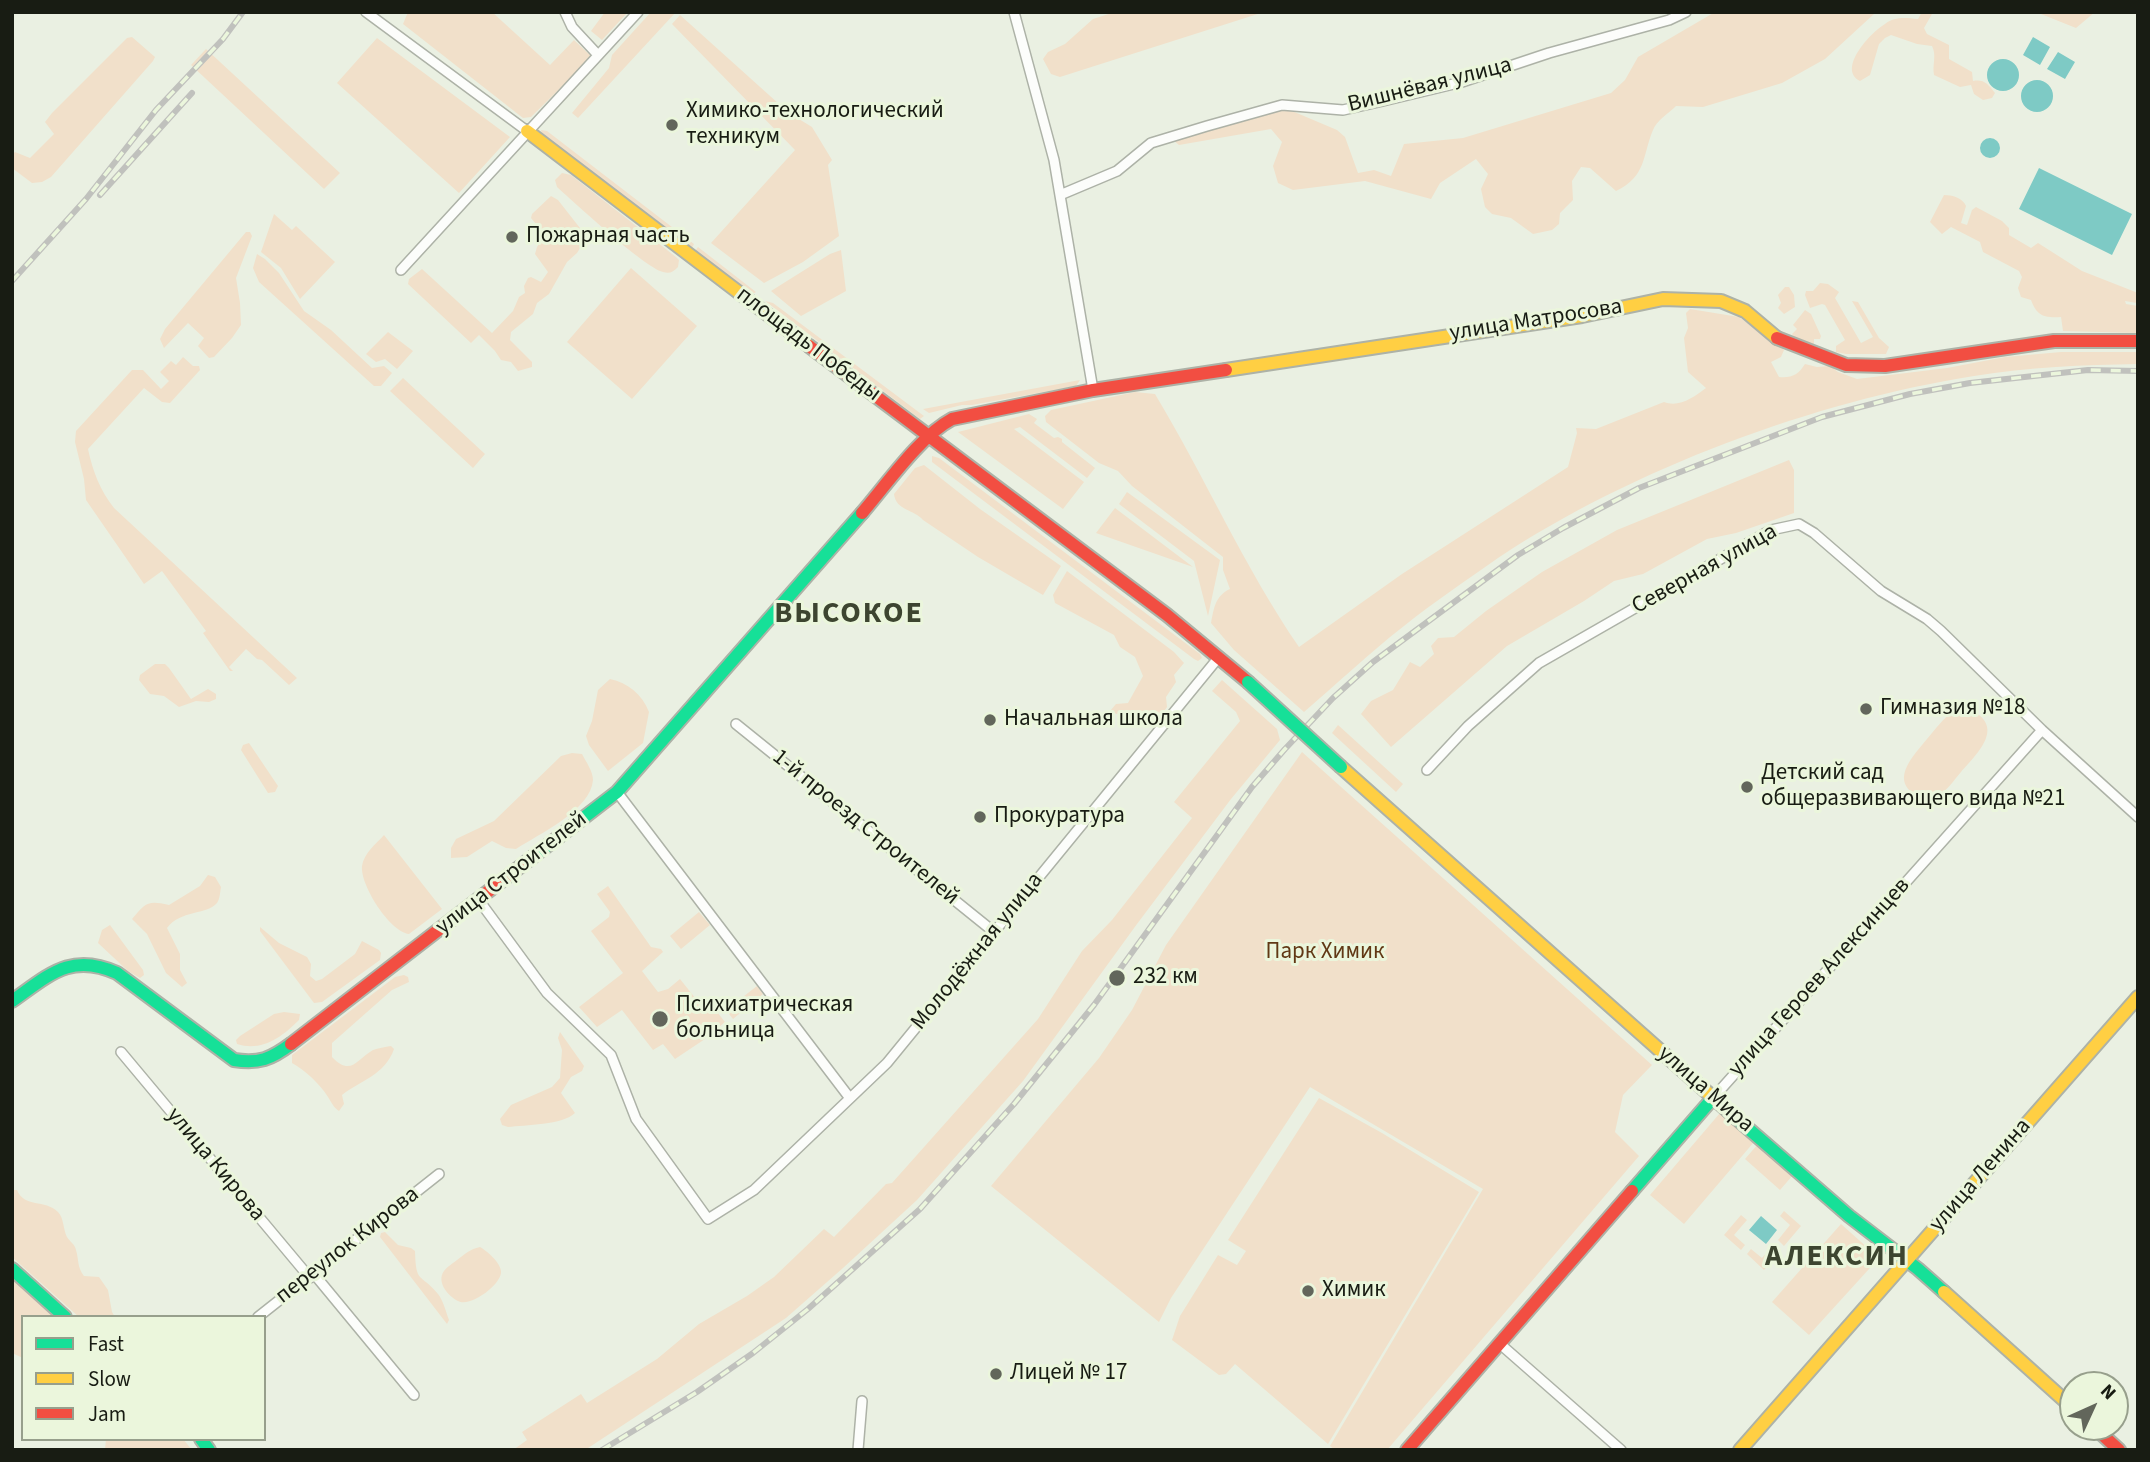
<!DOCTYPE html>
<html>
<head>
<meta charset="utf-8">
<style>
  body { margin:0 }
  #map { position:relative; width:2150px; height:1462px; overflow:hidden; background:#eaf0e2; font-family:"Source Sans 3",sans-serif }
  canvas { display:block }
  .frame { position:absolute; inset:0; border:14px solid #181c13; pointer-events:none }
  .legend { position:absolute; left:21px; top:1315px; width:245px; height:126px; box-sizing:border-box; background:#ebf6dc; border:2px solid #979f8c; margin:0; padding:9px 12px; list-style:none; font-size:21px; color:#181c13 }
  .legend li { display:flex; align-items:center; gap:14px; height:35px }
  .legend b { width:35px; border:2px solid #979f8c }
  .north { position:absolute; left:2059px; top:1371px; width:70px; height:70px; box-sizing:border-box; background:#ebf6dc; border:2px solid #979f8c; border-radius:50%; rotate:45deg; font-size:19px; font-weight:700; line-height:28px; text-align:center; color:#181c13 }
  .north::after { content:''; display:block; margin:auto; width:24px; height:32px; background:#62665b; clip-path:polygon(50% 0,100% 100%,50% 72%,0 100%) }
</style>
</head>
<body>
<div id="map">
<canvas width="2150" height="1462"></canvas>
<div class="frame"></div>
<ul class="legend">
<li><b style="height:9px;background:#16e098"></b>Fast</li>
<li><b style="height:9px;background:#ffcf43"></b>Slow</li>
<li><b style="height:9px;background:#f24e42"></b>Jam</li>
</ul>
<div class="north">N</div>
</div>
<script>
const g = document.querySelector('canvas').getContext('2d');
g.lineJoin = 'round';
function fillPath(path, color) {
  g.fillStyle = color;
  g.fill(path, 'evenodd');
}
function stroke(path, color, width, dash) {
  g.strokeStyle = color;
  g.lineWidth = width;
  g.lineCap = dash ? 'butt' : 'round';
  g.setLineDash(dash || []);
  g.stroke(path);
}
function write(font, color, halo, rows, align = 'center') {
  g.font = font + ' "Source Sans 3",sans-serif';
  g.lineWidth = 6;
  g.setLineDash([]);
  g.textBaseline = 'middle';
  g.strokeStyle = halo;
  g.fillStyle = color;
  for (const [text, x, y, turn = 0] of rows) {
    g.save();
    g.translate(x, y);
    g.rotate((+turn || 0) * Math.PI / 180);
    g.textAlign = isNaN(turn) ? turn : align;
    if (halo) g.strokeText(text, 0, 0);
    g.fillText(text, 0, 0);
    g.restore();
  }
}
const green = new Path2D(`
  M408,12H492L550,65L574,40L592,57L531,117L523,118L403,24Z
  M605,12H628L602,40L591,31Z
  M651,12H676L578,118L572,113L609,68L612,55Z
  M1115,12H1264L1060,77L1051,74L1043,59L1048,52L1065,44L1093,19Z
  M1715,12H1882L1874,14L1825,59L1782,83L1703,107L1676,106C1669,113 1656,121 1653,130C1642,156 1647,176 1616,191L1590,168L1581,167L1572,181L1573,200L1560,213L1559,224L1552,230L1533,234L1511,218L1492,214L1485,207L1481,189L1488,174L1476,159L1440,183L1431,199L1365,181L1293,190L1278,183L1273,166L1282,142L1271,129L1179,145L1173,140L1285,108L1337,130L1345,137L1358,173L1374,170L1391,176L1404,144L1463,138L1611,93L1625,80L1638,57Z
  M1922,12L1932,14L1924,28L1927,34L1949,45V59L1972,72L1973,81C1984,79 1988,84 1995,93L1992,98L1983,100L1974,94L1971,85L1960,87L1934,75C1932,64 1937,56 1932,46L1917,44L1891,35L1885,38L1879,44L1870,75L1860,81C1837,69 1870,33 1885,24C1895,16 1906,18 1918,19Z
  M2036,12H2095L2076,28Z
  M680,15L789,113L812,127L832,160L828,165L839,236L803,262L764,283L711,243L795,150L672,24Z
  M132,37L155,57L153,61L51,177L42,182L32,183L12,168V155L15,152L30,158L54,134L45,122L52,113L127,38Z
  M377,38L510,137L459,193L337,83Z
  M206,49L340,173L324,189L191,65Z
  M541,130L547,131L694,244L692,248L542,134Z
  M562,173L571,175L676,257L679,260L678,267C673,272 670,274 663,272C644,267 576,204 557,187L555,180Z
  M1944,195C1952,195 1963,198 1966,206L1961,223L1967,225L1972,210L1976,207L2002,221L2009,228V235L2031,248L2038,243L2082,271L2138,293L2137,303L2125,301L2126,304L2138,306V333L2063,331L2061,317C2044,318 2037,316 2031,300L2021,297L2018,288L2022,277L2019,271L1983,252L1980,242L1951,227L1942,234L1930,222Z
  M551,196L558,200L587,237L577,253L567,262L549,294L537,303L533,314L511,332L510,340L532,362V367L518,371L511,362L501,360L495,351L479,335L471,343L408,284L409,279L422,269L492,333L513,311L519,297L525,293L524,286L528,278L531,277L541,282L548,272L535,254L537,247L545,235L531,218L532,214Z
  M274,214L292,230L296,226L335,262L300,299L281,268L261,252Z
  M246,232H250L252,236L236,278L240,303L241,325L232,338L214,357L209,358L198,346L204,338L188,323L164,348L160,339L165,329Z
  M698,247L756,292L753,294L695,251Z
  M841,250L846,291L801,316L771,291L830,254Z
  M257,254L265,259L279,273L304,311L331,330L372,368L384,366L392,373L381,386H374L259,282L253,268Z
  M631,268L697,326L632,399L567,342Z
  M1820,283L1828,284L1839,292L1835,298L1861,343L1873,337L1852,301L1858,302L1879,338L1889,347L1886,354H1846L1836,352V346L1845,340L1825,305L1822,304L1810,308L1805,295L1806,291H1813Z
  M1785,287H1789L1794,295L1795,307L1784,314L1778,308L1781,303L1778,295Z
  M765,301L773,303L924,416L920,419Z
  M1690,309L1739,317L1779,346L1784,350L1781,357L1771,362L1779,377C1792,378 1798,375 1805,364L1817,367L1830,366L1838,372L1857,379L1947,368L2005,357L2061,352H2138V364C2084,365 2028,367 1974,376C1815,401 1632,469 1498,558C1467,580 1434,602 1404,626C1369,653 1337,684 1304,712L1234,650L1211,623C1214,608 1215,596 1230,589L1223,570V557L1132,486L1118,471L1099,463L1046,422L1045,416L1051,410L1135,392L1155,394C1205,477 1244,567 1299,647L1402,574L1568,467L1577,433L1576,428L1596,429L1664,402C1679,408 1694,397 1706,388L1688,372L1684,338L1688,328L1686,313Z
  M1805,310L1811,314L1821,336L1820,339H1814V344L1810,346L1795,338L1792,334L1797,329L1793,325Z
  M388,332L413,351L397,369L385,359L376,362L366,354Z
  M183,357L193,366H199L200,370L170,403L162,402L144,388L88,449C93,472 100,490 114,508L297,678L289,685L262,660L257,659L246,649L229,667L233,671H230L203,633L206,631L162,571L144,584L86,500L84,479L75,442L76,431L132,370H143L161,389L169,381L160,372L171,361L176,365Z
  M403,378L485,454L473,468L390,391Z
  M1080,380L1076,386L972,405H962L929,413L923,409Z
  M1029,414L1037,419L1034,423L1054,438L1058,437L1062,439V442L1095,468L1087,478L1020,427L1014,429L1084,482L1063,509L958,432Z
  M932,456L939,458L1200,654L1202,658L1198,661L1194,659L932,462Z
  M1789,460L1794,470V513L1736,533L1707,539L1643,574L1614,581L1584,601L1507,646L1391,747L1361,714L1371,701L1393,690L1410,662L1420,667L1434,654L1431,646L1438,638L1454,637L1486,611L1542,572L1617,530Z
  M924,465L980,509L1061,566L1043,595L978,557L923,520C914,509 896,511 894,494L915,468Z
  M1127,492L1220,560L1208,616L1194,561L1119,504Z
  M1115,508L1193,567L1096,533Z
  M1067,571L1174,652L1184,663L1174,675L1176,682L1166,697L1167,707L1154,726H1145L1110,711L1116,704L1128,703L1143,676L1135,657L1120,647L1114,635L1055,603L1053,595Z
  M155,664H165L169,668L191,699L208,689L216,694V699L209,702L196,701L179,707L164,696L150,694L139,680L140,675Z
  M610,679C628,683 642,694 649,712L643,743L608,771L589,745L586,736L592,721L598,690Z
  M1222,680L1277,729L1280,740L1231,799L1137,924L1023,1081L917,1200L843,1268L786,1318L585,1450H513L527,1440L522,1432L581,1394L587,1403L657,1359L699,1324L747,1296L774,1277L824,1229L834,1237L886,1184L892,1183L1038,1019L1082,951L1112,920L1192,818L1174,802L1240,721L1236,712L1212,691Z
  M1969,709C2006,726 1979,752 1961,772C1954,780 1945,794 1934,797C1928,799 1923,798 1918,796C1888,781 1914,755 1927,739C1935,730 1943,718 1953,712C1958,709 1963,709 1969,709Z
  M1338,725L1403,784L1396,792L1332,733Z
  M249,743L278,786L275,792L268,793L241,750L243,745Z
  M1302,752L1652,1065L1623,1095L1615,1132L1639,1156L1387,1450H1335L1330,1446L1483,1189L1310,1087L1171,1298L1159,1322L991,1186L1099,1058L1132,1010L1166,945Z
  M572,753L582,754C586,762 593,771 593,780C591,810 539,834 516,849L506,848L492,841L467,857L451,858V848L456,839L494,821L561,756Z
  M384,835L442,909L409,934C390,932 360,885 362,866C364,853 376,844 384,835Z
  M208,875L215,877L221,887C220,892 220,899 217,903C207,915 180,910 167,928L180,954V970L187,983L182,987L166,973L147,934L132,919C146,903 147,900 169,905L200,886Z
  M608,886L651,947L661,949L663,952L642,971L658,992L668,989L680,979L700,1004L707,999L725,1022L705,1039L675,1059L663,1044L653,1050L622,1010L597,1027L579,1007L623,973L591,931L609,917L610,912L597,894Z
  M699,912L710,925L681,949L670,936Z
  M110,925L143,970L144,975L140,978L128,971L98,943L102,930Z
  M260,927L279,943L307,957L311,964L310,976L316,981L322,979L355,954L362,941L379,950L381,953L380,960L322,1002L314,1003L260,931Z
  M404,975L408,977L409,982L392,990L332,1043V1057C351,1077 357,1059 373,1050C378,1048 385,1047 391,1046L394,1049C385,1075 361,1080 342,1095L344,1104L339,1111C333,1107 332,1103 328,1097C320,1084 305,1070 292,1063V1055L395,977Z
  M757,986L763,994L733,1019L726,1010Z
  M284,1012L300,1014L299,1020C282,1037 262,1052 237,1044L236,1040L240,1036L274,1014Z
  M560,1032L584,1066L582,1071L571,1077L561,1093L575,1113C563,1125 525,1125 508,1127L502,1125L500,1119L511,1105L552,1087L560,1078L562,1050L558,1038Z
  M1319,1098L1382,1133L1479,1192L1328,1444L1235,1364L1226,1374L1219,1375L1172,1340L1180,1316L1218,1255L1237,1265L1246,1251L1228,1240Z
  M1720,1113L1754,1142L1684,1224L1650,1195Z
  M1758,1144L1793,1175L1780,1190L1745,1159Z
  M12,1190H17C24,1208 45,1199 58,1212C64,1218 63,1229 67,1237C70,1242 75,1244 76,1250C79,1260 77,1267 84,1276L99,1277L108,1290L112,1312L115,1317H79L12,1257Z
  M1784,1211L1801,1226L1784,1246L1778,1240L1790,1225L1780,1216Z
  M1741,1215L1747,1220L1734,1235L1745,1245L1741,1250L1724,1235Z
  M1841,1224L1879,1258L1809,1335L1772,1302Z
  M385,1232L398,1245L411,1248L415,1251C416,1285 420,1272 438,1294C443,1300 446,1312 449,1320L447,1324L380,1237L381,1233Z
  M1774,1244L1781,1250L1764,1270L1747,1254L1751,1249L1762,1258Z
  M480,1247C487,1251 500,1262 501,1271C503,1283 471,1308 458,1301C448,1296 436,1282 444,1271C447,1267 453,1263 457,1260C465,1254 470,1249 480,1247Z
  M12,1279L54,1317H23V1358L12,1353Z
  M106,1439H183L192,1450H105Z`);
const water = new Path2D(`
  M2033,37L2050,47L2040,65L2023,55Z
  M2058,52L2075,62L2065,79L2047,69Z
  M1987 75a16 16 0 1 1 32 0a16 16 0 1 1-32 0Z
  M2021 96a16 16 0 1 1 32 0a16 16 0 1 1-32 0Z
  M1980 148a10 10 0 1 1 20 0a10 10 0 1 1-20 0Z
  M2039,168L2132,214L2112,255L2019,209Z
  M1761,1216L1777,1230L1766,1244L1749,1230Z`);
const street = new Path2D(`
  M366,12L527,131
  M565,12L572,27L598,55
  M1014,12L1054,160L1093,390
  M1060,195L1117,171L1151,143L1207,126L1282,105L1343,110L1383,101L1462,82L1549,53L1669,20L1686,12
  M401,270L638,12
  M736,724L994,932
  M1427,770L1468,726L1539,663L1771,530L1799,524L1814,533L1881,591L1927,619L1941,631L2042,730L2138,817
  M617,792L849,1097
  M478,899L547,993L611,1055L636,1119L708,1219L754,1190L887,1063L1219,657
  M121,1052L310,1278
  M1713,1098L2042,730
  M314,1274L414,1395
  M258,1317L439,1174
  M1499,1343L1621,1450
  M858,1450L862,1401`);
const fast = new Path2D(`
  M521,866L617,792L862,513
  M12,1001C49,975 71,952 117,973L234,1060C259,1064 271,1059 291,1044
  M1736,1118L1849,1216L1918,1269L1944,1292
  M1632,1191L1713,1098
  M12,1269L65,1317
  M201,1439L209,1450`);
const slow = new Path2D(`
  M527,131L809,346
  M1226,370L1582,316L1663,299L1721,301L1745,311L1777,338
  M1341,767L1736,1118
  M1944,1292L2073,1408
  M1740,1450L2138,997`);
const jam = new Path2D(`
  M1777,338L1846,365L1885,366L2054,341H2138
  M809,346L1167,615L1248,682
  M862,513C887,484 920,436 952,419L1093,390L1226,370
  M291,1044L521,866
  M2094,1427L2119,1450
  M1407,1450L1632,1191`);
const rail = new Path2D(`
  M100,195L192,93
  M12,281L86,199L156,110L223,39L243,12
  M602,1450L697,1392L753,1353L808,1309L920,1209L1014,1104L1094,1005L1252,787L1285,749L1333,698L1373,662L1518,555L1563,528L1639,488L1822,417L1910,394L1970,383L2088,370L2138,371`);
const fastBridge = new Path2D(`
  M1248,682L1341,767`);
const markers = [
  [672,125,7,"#62665b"],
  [512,237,7,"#62665b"],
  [1866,709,7,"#62665b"],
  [990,720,7,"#62665b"],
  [1747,787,7,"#62665b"],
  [980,817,7,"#62665b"],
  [1117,978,9,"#62665b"],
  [660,1019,9,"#62665b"],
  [1308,1291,7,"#62665b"],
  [996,1374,7,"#62665b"]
];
const streetNames = [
  ["Вишнёвая улица",1430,86,-14],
  ["улица Матросова",1536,321,-9],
  ["площадь Победы",808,345,37],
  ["Северная улица",1705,570,-29],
  ["1-й проезд Строителей",865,828,39],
  ["улица Строителей",512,874,-38],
  ["Молодёжная улица",978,952,-51],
  ["улица Героев Алексинцев",1820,978,-48],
  ["улица Мира",1705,1090,41],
  ["улица Кирова",215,1165,50],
  ["улица Ленина",1981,1176,-49],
  ["переулок Кирова",348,1246,-38]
];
const poiNames = [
  ["Химико-технологический",686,112],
  ["техникум",686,138],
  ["Пожарная часть",526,237],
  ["Гимназия №18",1880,709],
  ["Начальная школа",1004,720],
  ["Детский сад",1761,774],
  ["общеразвивающего вида №21",1761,800],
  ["Прокуратура",994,817],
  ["232 км",1133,978],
  ["Психиатрическая",676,1006],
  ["больница",676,1032],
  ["Химик",1322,1291],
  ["Лицей № 17",1010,1374]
];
const parkNames = [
  ["Парк Химик",1325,953]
];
const districtNames = [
  ["ВЫСОКОЕ",849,615],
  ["АЛЕКСИН",1837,1258]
];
fillPath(green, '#f1e0ca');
fillPath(water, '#7ecac5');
stroke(street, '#adb2a7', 12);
stroke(fast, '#adb2a7', 16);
stroke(slow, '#adb2a7', 16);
stroke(jam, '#adb2a7', 16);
stroke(street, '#fcfdfb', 9);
stroke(fast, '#16e098', 12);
stroke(slow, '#ffcf43', 12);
stroke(jam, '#f24e42', 12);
stroke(rail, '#c0c1bd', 6);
stroke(rail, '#ebf6dc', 3.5, [10]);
stroke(fastBridge, '#adb2a7', 16, []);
stroke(fastBridge, '#16e098', 12);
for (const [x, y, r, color] of markers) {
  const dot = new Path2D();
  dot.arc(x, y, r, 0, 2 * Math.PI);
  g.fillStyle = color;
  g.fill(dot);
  stroke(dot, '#ebf6dc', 2.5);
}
write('23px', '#181c13', '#ebf6dc', streetNames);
write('23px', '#181c13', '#ebf6dc', poiNames, 'left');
write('23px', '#613814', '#ebf6dc', parkNames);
g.letterSpacing = '2px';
write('bold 30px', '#3d4530', '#ebf6dc', districtNames);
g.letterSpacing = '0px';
</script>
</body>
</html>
